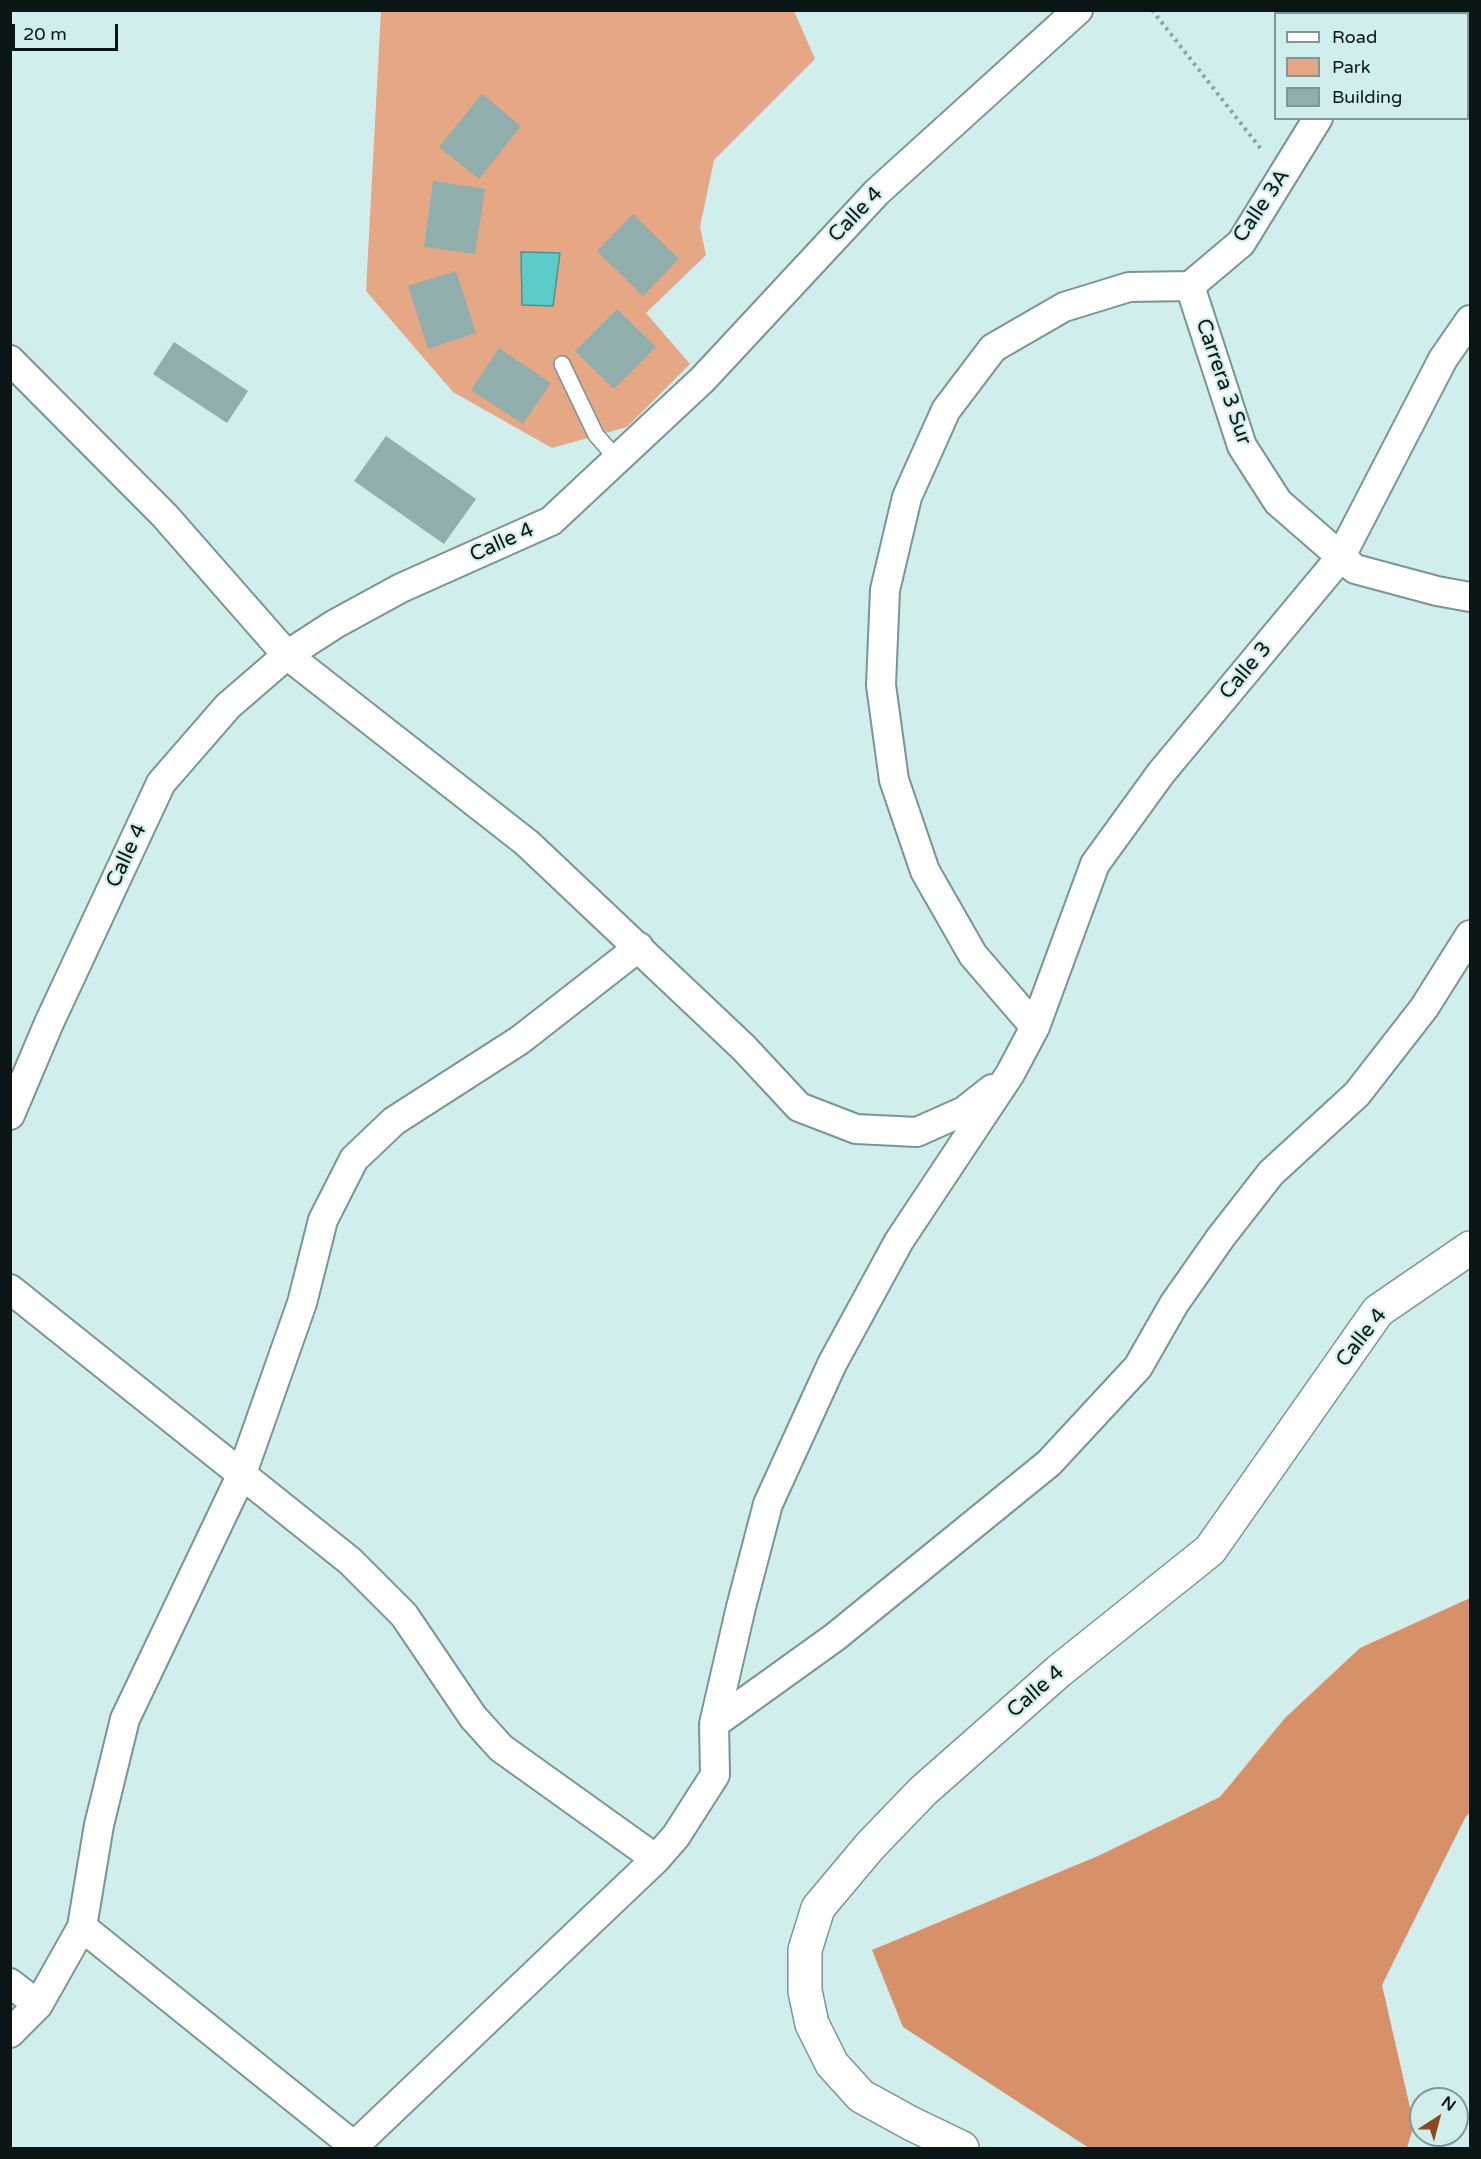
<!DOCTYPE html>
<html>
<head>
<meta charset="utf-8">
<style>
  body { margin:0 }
  #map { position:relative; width:1481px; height:2159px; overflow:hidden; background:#cfeeec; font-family:"Varela Round",sans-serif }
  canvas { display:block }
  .frame { position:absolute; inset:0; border:12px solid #0a1515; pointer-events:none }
  .legend { position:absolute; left:1274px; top:12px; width:195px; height:108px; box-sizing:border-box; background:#cfeeec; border:2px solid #809796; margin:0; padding:8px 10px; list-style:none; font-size:18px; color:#0a1515 }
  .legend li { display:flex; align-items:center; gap:12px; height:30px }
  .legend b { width:30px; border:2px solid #809796 }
  .north { position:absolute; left:1409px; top:2087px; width:60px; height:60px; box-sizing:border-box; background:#cfeeec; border:2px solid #809796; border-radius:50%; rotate:36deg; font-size:16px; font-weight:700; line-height:24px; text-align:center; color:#0a1515 }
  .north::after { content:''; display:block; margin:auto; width:21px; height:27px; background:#8d491e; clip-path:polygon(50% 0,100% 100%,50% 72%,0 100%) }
  .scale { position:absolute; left:12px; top:24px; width:106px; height:27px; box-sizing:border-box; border:3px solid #0a1515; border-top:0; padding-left:8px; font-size:18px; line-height:21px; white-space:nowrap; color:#0a1515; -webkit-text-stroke:4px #cfeeec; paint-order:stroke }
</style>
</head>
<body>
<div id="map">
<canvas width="1481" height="2159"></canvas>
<div class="frame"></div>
<ul class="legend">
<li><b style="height:8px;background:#fff"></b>Road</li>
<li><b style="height:16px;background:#e6a785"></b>Park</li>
<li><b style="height:16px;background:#90aeac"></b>Building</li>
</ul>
<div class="north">N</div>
<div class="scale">20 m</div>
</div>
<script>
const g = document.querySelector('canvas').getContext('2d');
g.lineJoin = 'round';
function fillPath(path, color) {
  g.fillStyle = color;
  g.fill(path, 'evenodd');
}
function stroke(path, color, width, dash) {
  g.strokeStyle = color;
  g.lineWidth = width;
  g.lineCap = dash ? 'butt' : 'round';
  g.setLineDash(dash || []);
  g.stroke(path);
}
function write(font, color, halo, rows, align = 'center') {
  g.font = font + ' "Varela Round",sans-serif';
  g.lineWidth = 4.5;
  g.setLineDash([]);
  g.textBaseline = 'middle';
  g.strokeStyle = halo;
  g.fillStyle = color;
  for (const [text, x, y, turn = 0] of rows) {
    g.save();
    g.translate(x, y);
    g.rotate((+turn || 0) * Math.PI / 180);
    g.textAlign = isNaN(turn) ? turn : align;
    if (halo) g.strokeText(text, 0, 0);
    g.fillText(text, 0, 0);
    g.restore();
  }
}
const green = new Path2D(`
  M381,11H794L815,59L714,160L700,227L706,255L646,313L690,364L627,427L552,448L453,392L366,291Z`);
const forest = new Path2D(`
  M1470,1598V1812L1465,1818L1382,1985L1414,2125L1407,2148H1089L903,2027L872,1950L1098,1856L1220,1797L1285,1718L1360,1648Z`);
const water = new Path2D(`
  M521,252L560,253L553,306L522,305Z`);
const building = new Path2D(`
  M482,94L521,126L479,179L439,147Z
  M433,181L485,189L475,254L424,247Z
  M633,214L679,259L643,296L597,251Z
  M456,271L476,333L428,349L408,286Z
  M617,309L656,347L614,389L575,351Z
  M174,342L248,391L227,423L153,374Z
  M499,348L551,383L523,424L471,390Z
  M386,436L476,499L444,544L354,481Z`);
const path = new Path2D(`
  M1152,10L1261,149`);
const service = new Path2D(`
  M562,364L596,435L618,460`);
const minor = new Path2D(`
  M1382,14L1384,10
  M1190,286L1242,446L1278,502L1355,569L1437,591L1470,597
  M10,360L165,516L287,655L527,843L744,1048L799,1107L856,1129L917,1132L964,1111L992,1089
  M1035,1027L973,955L925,871L894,780L881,685L885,590L907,497L946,410L993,348L1064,307L1129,287L1190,286L1241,243L1318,118
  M10,1115L49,1023L161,783L228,706L287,655L335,624L401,588L551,521L703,379L877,192L1078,10
  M10,1289L350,1561L404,1615L473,1717L501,1748L656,1859
  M714,1724L835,1637L1049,1463L1138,1367L1174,1304L1221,1237L1271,1173L1357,1094L1424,1008L1470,935
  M82,1927L354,2146
  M10,1983L38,2005
  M10,2033L38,2005L82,1927L99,1825L125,1719L241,1476L302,1303L323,1220L354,1159L394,1121L520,1040L639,947
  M352,2148L656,1859L676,1836L715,1775L714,1724L741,1607L768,1504L832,1364L899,1241L1010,1074L1035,1027L1095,864L1161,773L1340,558L1443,359L1470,320`);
const tertiary = new Path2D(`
  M962,2148L912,2124L861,2096L832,2064L812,2024L805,1991V1950L818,1908L870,1846L923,1791L1059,1671L1210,1550L1378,1311L1470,1248`);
const streetNames = [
  ["Calle 3A",1262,206,-56],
  ["Calle 4",856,215,-46],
  ["Carrera 3 Sur",1223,382,71],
  ["Calle 4",502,543,-24],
  ["Calle 3",1246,671,-50],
  ["Calle 4",127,856,-65],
  ["Calle 4",1362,1338,-52],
  ["Calle 4",1036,1692,-41]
];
fillPath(green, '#e6a785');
fillPath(forest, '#d89069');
fillPath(water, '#5bccc9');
stroke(water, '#439593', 1.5);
fillPath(building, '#90aeac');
stroke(service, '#799594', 18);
stroke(minor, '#799594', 32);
stroke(tertiary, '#799594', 36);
stroke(path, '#89a1a0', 4, [3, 4.5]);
stroke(service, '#fff', 15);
stroke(minor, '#fff', 28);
stroke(tertiary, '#fff', 33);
write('21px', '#0a1515', '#cfeeec', streetNames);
</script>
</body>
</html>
